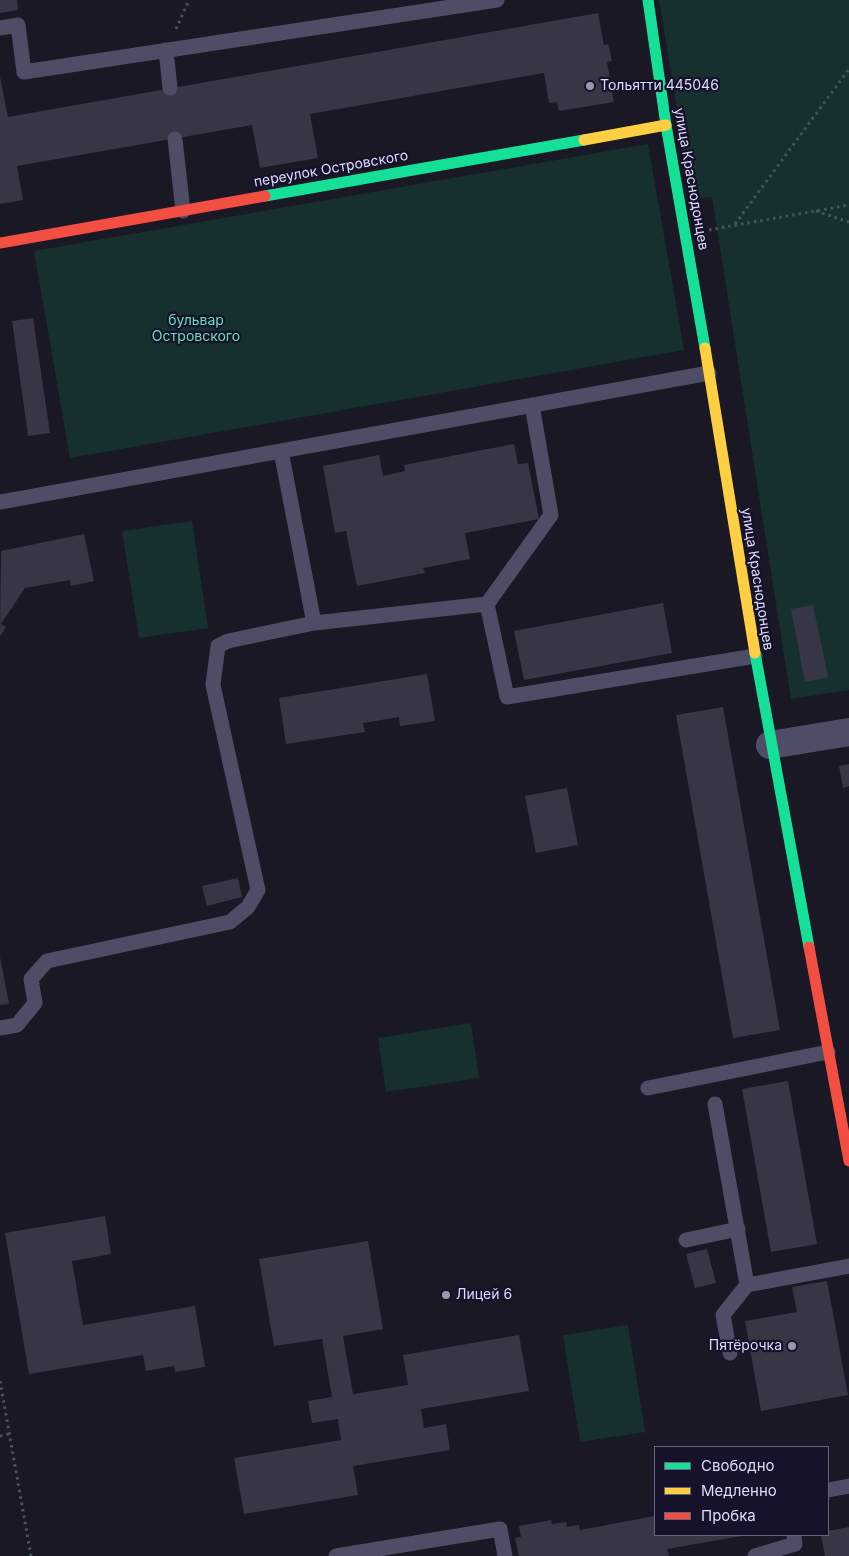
<!DOCTYPE html>
<html>
<head>
<meta charset="utf-8">
<style>
  body { margin:0 }
  #map { position:relative; width:849px; height:1556px; overflow:hidden; background:#191824; font-family:Inter,sans-serif }
  canvas { display:block }
  .legend { position:absolute; left:654px; top:1446px; width:175px; height:90px; box-sizing:border-box; background:#15122a; border:1px solid #66637e; margin:0; padding:6px 9px; list-style:none; font-size:15px; color:#dfdcfd }
  .legend li { display:flex; align-items:center; gap:10px; height:25px }
  .legend b { width:25px; border:1px solid #66637e }
</style>
</head>
<body>
<div id="map">
<canvas width="849" height="1556"></canvas>
<ul class="legend">
<li><b style="height:6px;background:#16e098"></b>Свободно</li>
<li><b style="height:6px;background:#ffcf43"></b>Медленно</li>
<li><b style="height:6px;background:#f24e42"></b>Пробка</li>
</ul>
</div>
<script>
const g = document.querySelector('canvas').getContext('2d');
g.lineJoin = 'round';
function fillPath(path, color) {
  g.fillStyle = color;
  g.fill(path, 'evenodd');
}
function stroke(path, color, width, dash) {
  g.strokeStyle = color;
  g.lineWidth = width;
  g.lineCap = dash ? 'butt' : 'round';
  g.setLineDash(dash || []);
  g.stroke(path);
}
function write(font, color, halo, rows, align = 'center') {
  g.font = font + ' Inter,sans-serif';
  g.lineWidth = 4.5;
  g.setLineDash([]);
  g.textBaseline = 'middle';
  g.strokeStyle = halo;
  g.fillStyle = color;
  for (const [text, x, y, turn = 0] of rows) {
    g.save();
    g.translate(x, y);
    g.rotate((+turn || 0) * Math.PI / 180);
    g.textAlign = isNaN(turn) ? turn : align;
    if (halo) g.strokeText(text, 0, 0);
    g.fillText(text, 0, 0);
    g.restore();
  }
}
const green = new Path2D(`
  M659,0H849V690L791,699L712,197L692,199Z
  M648,144L684,350L70,458L34,251Z
  M192,521L208,628L139,638L122,531Z
  M471,1023L479,1078L386,1092L378,1038Z
  M628,1325L645,1432L580,1442L563,1335Z`);
const building = new Path2D(`
  M0,0H17L18,10L0,13Z
  M598,13L604,45L608,44L612,61L607,62L614,102L559,111L557,102L549,103L544,73L310,114L318,158L260,168L252,125L17,166L23,200L0,204V77L8,117Z
  M33,318L50,433L28,436L12,321Z
  M514,444L518,464L528,463L539,519L465,533L470,559L423,568L425,573L357,586L346,531L335,533L323,466L379,455L383,476L405,471L404,465Z
  M84,534L94,581L71,586L70,580L25,588L1,624L6,627L0,636L1,551Z
  M663,603L672,653L524,680L514,631Z
  M813,605L828,677L805,682L791,609Z
  M427,674L435,721L400,726L399,717L363,723L365,732L286,744L279,698Z
  M723,707L780,1030L733,1038L676,715Z
  M849,764V786L843,788L839,766Z
  M567,788L578,845L536,853L525,796Z
  M238,878L242,897L207,906L202,886Z
  M0,957L9,1004L0,1005Z
  M788,1081L817,1244L771,1252L742,1089Z
  M105,1216L111,1254L72,1261L83,1325L195,1306L205,1367L175,1372L174,1366L146,1371L143,1355L29,1374L5,1233Z
  M368,1241L383,1329L343,1336L353,1394L408,1385L403,1355L519,1335L529,1391L421,1409L424,1428L446,1424L450,1450L353,1466L358,1495L244,1514L234,1458L341,1440L338,1419L312,1423L308,1401L332,1397L322,1339L274,1346L259,1259Z
  M707,1249L716,1283L695,1288L686,1254Z
  M827,1281L848,1395L761,1411L745,1321L797,1312L792,1287Z
  M655,1516V1535L742,1536L667,1549L669,1556H519L515,1538L521,1537L519,1526L551,1520L552,1524L566,1522L567,1527L579,1525L580,1530Z
  M849,1527V1556H825L821,1535H828V1531Z`);
const path = new Path2D(`
  M176,29L189,0
  M816,211L849,222
  M735,224L849,69
  M709,230L849,205
  M0,1381L31,1556
  M0,1436L9,1434`);
const lane = new Path2D(`
  M0,28L18,25L24,72L497,0
  M166,50L170,88
  M175,139L183,211
  M281,451L314,623L487,604L507,697L755,656
  M0,502L709,373
  M487,604L551,515L532,405
  M0,1028L17,1025L35,1003L31,979L47,961L230,922L248,907L258,890L213,685L218,646L228,641L314,623
  M648,1088L828,1052
  M715,1104L747,1285
  M686,1240L738,1229
  M730,1353L723,1315L747,1285L849,1266
  M828,1490L849,1486
  M336,1556L500,1529L505,1556
  M755,1556L795,1544L794,1535`);
const street = new Path2D(`
  M770,745L849,732`);
const fast = new Path2D(`
  M648,0L666,125L705,348
  M265,196L584,140
  M755,653L809,947`);
const slow = new Path2D(`
  M584,140L666,125
  M705,348L755,653`);
const jam = new Path2D(`
  M0,243L265,196
  M809,947L849,1161`);
const markers = [
  [590,86,5,"#9a97b1"],
  [446,1295,5,"#9a97b1"],
  [792,1346,5,"#9a97b1"]
];
const poiNames = [
  ["Тольятти 445046",600,86],
  ["Лицей 6",456,1295],
  ["Пятёрочка",782,1346,"right"]
];
const streetNames = [
  ["переулок Островского",331,169,-10],
  ["улица Краснодонцев",691,179,80],
  ["улица Краснодонцев",757,579,81]
];
const parkNames = [
  ["бульвар",196,321],
  ["Островского",196,337]
];
fillPath(green, '#16302f');
fillPath(building, '#383645');
stroke(path, '#475460', 3, [2.5, 4]);
stroke(lane, '#4e4d65', 15);
stroke(street, '#4e4d65', 28);
stroke(fast, '#16e098', 11);
stroke(slow, '#ffcf43', 11);
stroke(jam, '#f24e42', 11);
for (const [x, y, r, color] of markers) {
  const dot = new Path2D();
  dot.arc(x, y, r, 0, 2 * Math.PI);
  g.fillStyle = color;
  g.fill(dot);
  stroke(dot, '#15122a', 2);
}
write('14px', '#dfdcfd', '#15122a', poiNames, 'left');
write('14px', '#dfdcfd', '#15122a', streetNames);
write('14px', '#6adcbb', '#15122a', parkNames);
</script>
</body>
</html>
